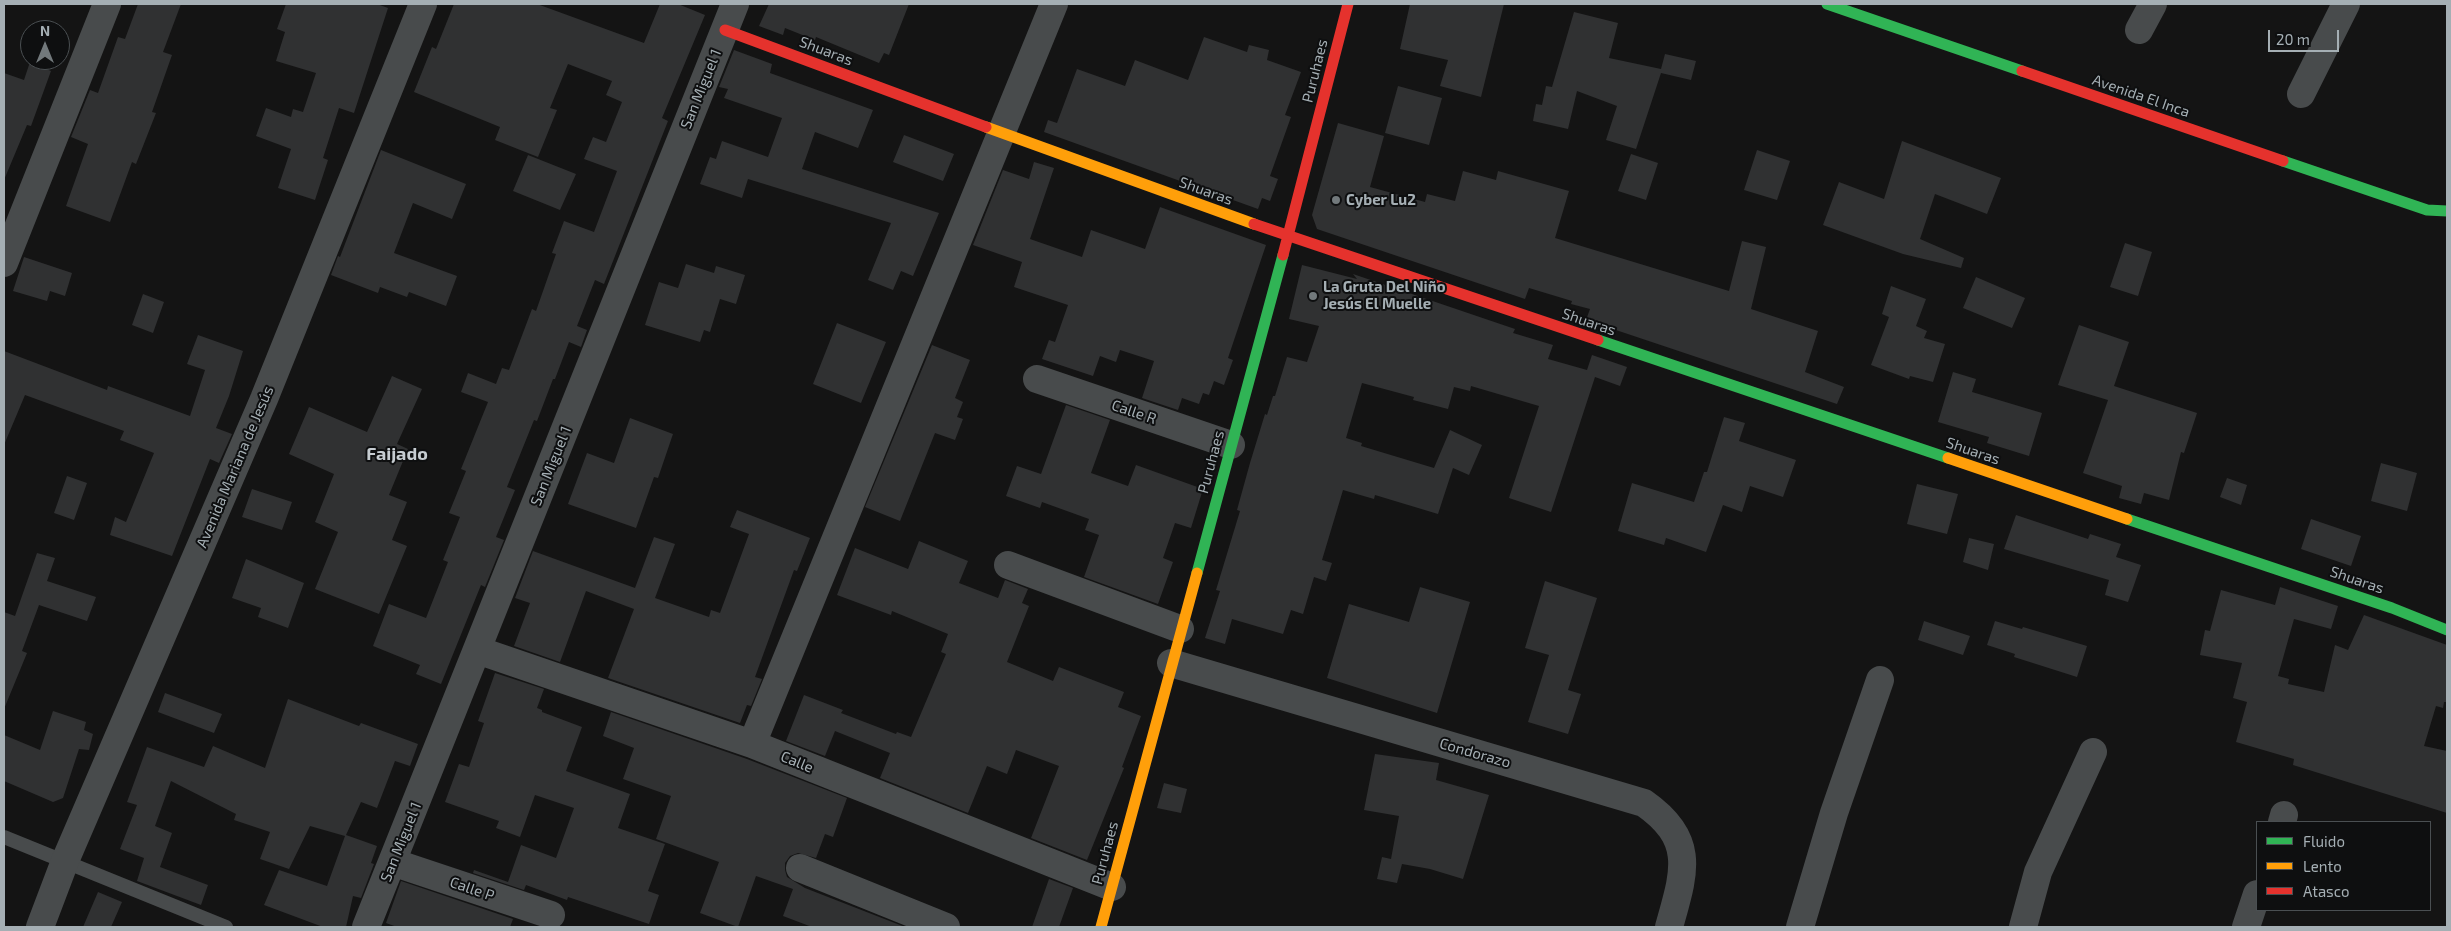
<!DOCTYPE html>
<html>
<head>
<meta charset="utf-8">
<style>
  body { margin:0 }
  #map { position:relative; width:2451px; height:931px; overflow:hidden; background:#141414; font-family:"Exo 2",sans-serif }
  canvas { display:block }
  .frame { position:absolute; inset:0; border:5px solid #a5afb4; pointer-events:none }
  .legend { position:absolute; left:2256px; top:821px; width:175px; height:90px; box-sizing:border-box; background:#0e0f10; border:1px solid #4a4f52; margin:0; padding:6px 9px; list-style:none; font-size:15px; color:#a5afb4 }
  .legend li { display:flex; align-items:center; gap:10px; height:25px }
  .legend b { width:25px; border:1px solid #4a4f52 }
  .north { position:absolute; left:20px; top:20px; width:50px; height:50px; box-sizing:border-box; background:#0e0f10; border:1px solid #4a4f52; border-radius:50%; rotate:0deg; font-size:14px; font-weight:700; line-height:20px; text-align:center; color:#a5afb4 }
  .north::after { content:''; display:block; margin:auto; width:18px; height:22px; background:#72797c; clip-path:polygon(50% 0,100% 100%,50% 72%,0 100%) }
  .scale { position:absolute; left:2268px; top:30px; width:71px; height:22px; box-sizing:border-box; border:2px solid #a5afb4; border-top:0; padding-left:6px; font-size:15px; line-height:18px; white-space:nowrap; color:#a5afb4; -webkit-text-stroke:4px #0e0f10; paint-order:stroke }
</style>
</head>
<body>
<div id="map">
<canvas width="2451" height="931"></canvas>
<div class="frame"></div>
<ul class="legend">
<li><b style="height:6px;background:#30b455"></b>Fluido</li>
<li><b style="height:6px;background:#ff9f0a"></b>Lento</li>
<li><b style="height:6px;background:#e5322d"></b>Atasco</li>
</ul>
<div class="north">N</div>
<div class="scale">20 m</div>
</div>
<script>
const g = document.querySelector('canvas').getContext('2d');
g.lineJoin = 'round';
function fillPath(path, color) {
  g.fillStyle = color;
  g.fill(path, 'evenodd');
}
function stroke(path, color, width, dash) {
  g.strokeStyle = color;
  g.lineWidth = width;
  g.lineCap = dash ? 'butt' : 'round';
  g.setLineDash(dash || []);
  g.stroke(path);
}
function write(font, color, halo, rows, align = 'center') {
  g.font = font + ' "Exo 2",sans-serif';
  g.lineWidth = 4;
  g.setLineDash([]);
  g.textBaseline = 'middle';
  g.strokeStyle = halo;
  g.fillStyle = color;
  for (const [text, x, y, turn = 0] of rows) {
    g.save();
    g.translate(x, y);
    g.rotate((+turn || 0) * Math.PI / 180);
    g.textAlign = isNaN(turn) ? turn : align;
    if (halo) g.strokeText(text, 0, 0);
    g.fillText(text, 0, 0);
    g.restore();
  }
}
const building = new Path2D(`
  M138,4H181L163,52L172,55L152,112L156,113L136,164L132,162L110,222L66,206L88,144L71,137L90,90L98,93L118,37L125,39Z
  M286,4H377L388,8L354,113L339,108L323,158L328,160L315,200L278,188L291,149L256,136L266,108L291,117L293,109L303,112L316,73L276,61L285,32L277,29Z
  M454,4H537L644,43L660,4H678L705,15L662,118L668,121L604,284L595,280L577,326L587,330L581,347L569,342L555,379H553L537,421L534,420L507,487L515,490L496,537L504,540L485,587L481,585L441,684L416,674L420,665L373,646L389,604L426,618L448,562L443,560L460,517L449,513L466,471L461,469L488,402L461,392L468,373L496,384L502,368L509,370L532,309L536,311L556,254L552,253L564,221L594,232L617,171L584,159L593,137L606,142L622,102L606,95L612,81L568,64L550,108L557,110L538,157L495,140L500,127L414,92L432,47L436,49Z
  M769,4H909L889,55L884,53L879,63L816,37L815,40L785,28L783,35L759,26Z
  M1410,4H1504L1481,97L1440,86L1448,60L1400,49Z
  M1574,12L1618,23L1609,58L1661,69L1665,54L1696,61L1691,80L1661,73L1636,149L1606,140L1617,106L1577,91L1568,129L1533,121L1536,104L1542,105L1546,86L1552,87Z
  M1204,37L1247,52L1249,45L1269,50L1267,60L1301,72L1285,115L1291,117L1270,176L1278,179L1270,201L1262,198L1258,209L1044,132L1048,120L1057,123L1077,69L1125,86L1135,60L1188,80Z
  M734,50L772,64L770,73L873,110L858,148L815,132L802,169L939,213L913,276L901,271L893,290L868,280L891,223L748,179L742,198L700,184L710,157L716,159L722,141L768,157L782,118L724,98L728,89L719,87Z
  M30,62L51,71L31,126L27,125L4,180V73L24,80Z
  M1398,86L1442,98L1429,145L1385,133Z
  M1338,123L1384,136L1370,187L1425,202L1427,194L1455,201L1463,171L1496,180L1498,171L1569,191L1555,238L1729,291L1742,241L1766,247L1751,309L1818,331L1805,372L1844,387L1837,404L1586,320L1590,309L1571,304L1572,301L1529,288L1525,299L1317,229L1312,215Z
  M904,135L954,154L943,181L893,162Z
  M1902,141L2001,178L1987,214L1935,194L1920,239L1964,258L1961,268L1903,254L1823,225L1839,182L1884,199Z
  M381,150L466,184L452,219L413,203L394,253L457,276L446,306L409,292L407,297L380,287L378,293L331,275L338,256L340,257Z
  M1757,150L1790,161L1777,200L1744,190Z
  M1631,154L1658,163L1646,200L1618,191Z
  M528,155L576,174L560,210L513,191Z
  M1034,162L1054,168L1030,239L1082,257L1091,230L1145,249L1160,207L1266,245L1228,358L1233,360L1224,385L1214,381L1209,395L1203,393L1199,404L1182,398L1178,410L1142,398L1154,361L1120,350L1116,362L1100,356L1093,376L1042,359L1049,340L1055,342L1068,305L1014,287L1022,262L973,245L1003,170L1029,179Z
  M2125,243L2152,252L2138,296L2110,287Z
  M24,257L72,273L65,296L50,291L47,301L13,291Z
  M686,264L714,273L716,266L745,275L736,304L720,299L710,332L704,330L700,342L645,325L659,282L678,288Z
  M1302,265L1357,279L1353,274L1515,329L1513,333L1553,345L1548,359L1587,370L1592,355L1627,367L1620,386L1595,377L1551,512L1509,498L1539,406L1471,386L1470,391L1454,387L1448,409L1413,400L1414,397L1362,383L1346,438L1362,443L1361,446L1434,468L1450,430L1482,445L1469,475L1453,468L1438,514L1375,495L1374,499L1343,490L1322,560L1332,563L1326,581L1314,577L1303,614L1291,610L1283,634L1232,619L1225,644L1205,638L1220,591L1216,590L1240,511L1237,510L1250,463L1265,414L1267,415L1273,396H1275L1287,357L1307,362L1319,326L1289,319Z
  M1976,277L2025,298L2012,328L1963,308Z
  M1891,286L1926,299L1916,326L1927,331L1924,338L1945,344L1933,382L1910,376L1909,379L1871,365L1889,317L1882,314Z
  M143,294L164,302L153,333L132,325Z
  M837,323L886,342L861,403L813,384Z
  M2079,325L2129,342L2114,386L2197,413L2184,453L2181,452L2169,500L2144,493L2141,504L2119,498L2122,486L2083,473L2108,400L2058,385Z
  M198,335L243,351L229,396L216,428L232,434L219,463L210,459L172,556L110,535L115,517L126,522L154,453L120,440L124,431L25,395L4,445V351L107,390L108,386L190,416L205,370L187,364Z
  M932,345L970,360L955,398L963,402L957,417L963,419L955,440L935,433L900,521L865,507Z
  M1953,372L1976,379L1972,392L2042,413L2029,456L1987,443L1989,437L1938,422Z
  M392,376L422,389L397,444L408,449L389,495L407,502L392,540L407,546L379,614L315,589L338,532L315,522L334,474L289,454L309,407L367,432Z
  M1066,405L1110,420L1091,473L1128,486L1136,465L1203,489L1191,528L1175,523L1163,558L1173,562L1158,604L1084,577L1099,535L1085,530L1089,519L1042,502L1040,508L1006,496L1017,466L1041,474Z
  M1724,417L1745,423L1739,441L1796,460L1783,497L1750,486L1742,512L1723,505L1706,552L1666,538L1664,545L1618,531L1632,483L1694,502L1704,472H1707Z
  M630,418L673,434L658,478L654,477L636,528L568,504L587,453L614,463Z
  M2381,463L2417,473L2407,511L2371,501Z
  M67,476L87,483L74,520L54,513Z
  M2227,478L2247,485L2241,505L2220,497Z
  M1917,484L1958,494L1947,534L1907,524Z
  M252,489L292,502L282,530L242,517Z
  M737,510L810,538L797,571L794,570L755,677L762,679L751,706L747,705L740,723L608,678L634,609L586,591L560,662L514,646L530,603L515,598L533,551L635,588L654,537L675,544L655,598L709,617L711,610L720,613L749,534L730,527Z
  M2016,515L2088,539L2090,534L2121,544L2116,557L2141,565L2128,602L2105,595L2109,580L2004,549Z
  M2311,519L2361,536L2351,566L2301,549Z
  M1969,538L1994,544L1988,570L1963,562Z
  M919,541L968,561L959,583L998,598L1005,580L1028,589L1022,603L1029,606L1007,662L1053,681L1059,667L1124,692L1118,707L1141,716L1122,767L1124,768L1087,860L1031,838L1059,766L1016,750L1007,774L987,766L968,813L880,778L890,753L835,731L825,756L786,741L804,695L843,710L841,713L896,734L897,732L911,737L946,654L941,652L948,634L892,611L891,615L837,595L855,548L908,569Z
  M37,553L55,558L47,581L96,597L87,621L39,605L22,651L27,653L4,709V612L15,616Z
  M246,559L304,583L288,628L258,617L261,608L232,598Z
  M1545,581L1597,598L1568,690L1581,694L1568,734L1528,722L1549,655L1525,648Z
  M1420,587L1470,602L1437,713L1327,678L1349,604L1409,622Z
  M2280,587L2338,606L2331,629L2294,619L2278,676L2289,679L2288,684L2324,692L2335,645L2348,650L2364,615L2447,645V702H2444L2443,708L2436,706L2424,746L2447,751V813L2293,765L2294,759L2236,742L2247,702L2233,698L2242,663L2200,655L2205,630L2210,631L2221,590L2275,605Z
  M1924,621L1970,636L1963,655L1918,640Z
  M1995,621L2022,629L2023,627L2087,646L2077,677L2014,657L2015,654L1987,645Z
  M495,673L544,689L537,708L542,710V712L582,727L566,771L630,794L618,828L665,844L648,891L659,895L649,924L568,897L567,900L526,885L524,890L473,873L474,870L508,882L521,845L556,858L574,808L535,795L520,837L496,828L499,821L445,802L459,764L469,767L484,723L478,721Z
  M165,693L222,714L214,733L158,712Z
  M288,699L359,726L361,723L418,744L410,766L395,761L377,808L361,802L346,835L377,846L371,863L374,864L361,898L353,896L346,927H323L264,905L279,870L327,886L345,836L310,826L289,869L260,859L270,832L234,820L236,814L171,781L155,826L172,833L160,867L208,885L201,905L137,881L144,858L120,849L137,805L127,802L147,747L204,767L213,746L265,768Z
  M53,711L86,722L84,730L93,734L89,750L79,749L63,798L53,802L4,781V735L40,750Z
  M611,712L747,759L847,798L833,837L825,834L816,858L798,853L790,856L785,863V870L787,877L805,888L905,927H812L783,916L793,889L756,876L738,927L700,913L719,862L656,839L671,796L623,779L634,748L603,736Z
  M1375,754L1439,763L1436,780L1489,795L1463,879L1430,869L1402,864L1397,883L1377,879L1382,857L1391,859L1399,816L1364,810Z
  M1164,783L1187,789L1181,813L1157,808Z
  M1049,879L1073,888L1059,927H1032Z
  M401,881L513,919L510,927H397L386,923Z
  M98,892L122,902L111,927H83Z`);
const lane = new Path2D(`
  M4,837L226,927`);
const street = new Path2D(`
  M2139,30L2153,4
  M2301,94L2346,4
  M4,263L107,4
  M1037,379L1231,445
  M1008,565L1180,629
  M477,650L752,744L1112,887
  M1171,663L1644,803C1697,840 1684,873 1669,927
  M752,744L1054,4
  M2282,822L2284,815
  M392,862L551,915
  M800,868L946,927
  M40,927L65,861L264,399L423,4
  M366,927L735,4
  M1800,927L1834,813L1880,680
  M2023,927L2038,872L2093,752
  M2246,927L2257,894`);
const fast = new Path2D(`
  M1827,4L2022,71
  M2283,161L2427,210L2447,211
  M1598,340L1948,458
  M2127,519L2392,608L2447,630
  M1197,573L1283,255`);
const slow = new Path2D(`
  M986,127L1254,224
  M1948,458L2127,519
  M1101,927L1197,573`);
const jam = new Path2D(`
  M725,30L986,127
  M2022,71L2283,161
  M1254,224L1598,340
  M1283,255L1348,4`);
const markers = [
  [1336,200,5,"#72797c"],
  [1313,296,5,"#72797c"]
];
const streetNames = [
  ["Shuaras",826,51,21],
  ["Puruhaes",1315,71,-76],
  ["San Miguel 1",701,89,-68],
  ["Avenida El Inca",2141,96,19],
  ["Shuaras",1206,191,20],
  ["Shuaras",1589,322,19],
  ["Calle R",1134,412,19],
  ["Shuaras",1973,451,19],
  ["Puruhaes",1211,462,-75],
  ["San Miguel 1",551,466,-68],
  ["Avenida Mariana de Jesús",235,467,-67],
  ["Shuaras",2357,580,19],
  ["Condorazo",1475,753,16],
  ["Calle",797,762,22],
  ["San Miguel 1",401,842,-68],
  ["Puruhaes",1105,853,-75],
  ["Calle P",472,889,19]
];
const poiNames = [
  ["Cyber Lu2",1346,200],
  ["La Gruta Del Niño",1323,287],
  ["Jesús El Muelle",1323,304]
];
const quarterNames = [
  ["Faijado",397,454]
];
fillPath(building, '#303132');
stroke(lane, '#484b4c', 14);
stroke(street, '#484b4c', 28);
stroke(fast, '#30b455', 11);
stroke(slow, '#ff9f0a', 11);
stroke(jam, '#e5322d', 11);
for (const [x, y, r, color] of markers) {
  const dot = new Path2D();
  dot.arc(x, y, r, 0, 2 * Math.PI);
  g.fillStyle = color;
  g.fill(dot);
  stroke(dot, '#0e0f10', 2);
}
write('15px', '#a5afb4', '#0e0f10', streetNames);
write('bold 15px', '#a5afb4', '#0e0f10', poiNames, 'left');
write('bold 18px', '#c6ccd1', '#0e0f10', quarterNames);
</script>
</body>
</html>
